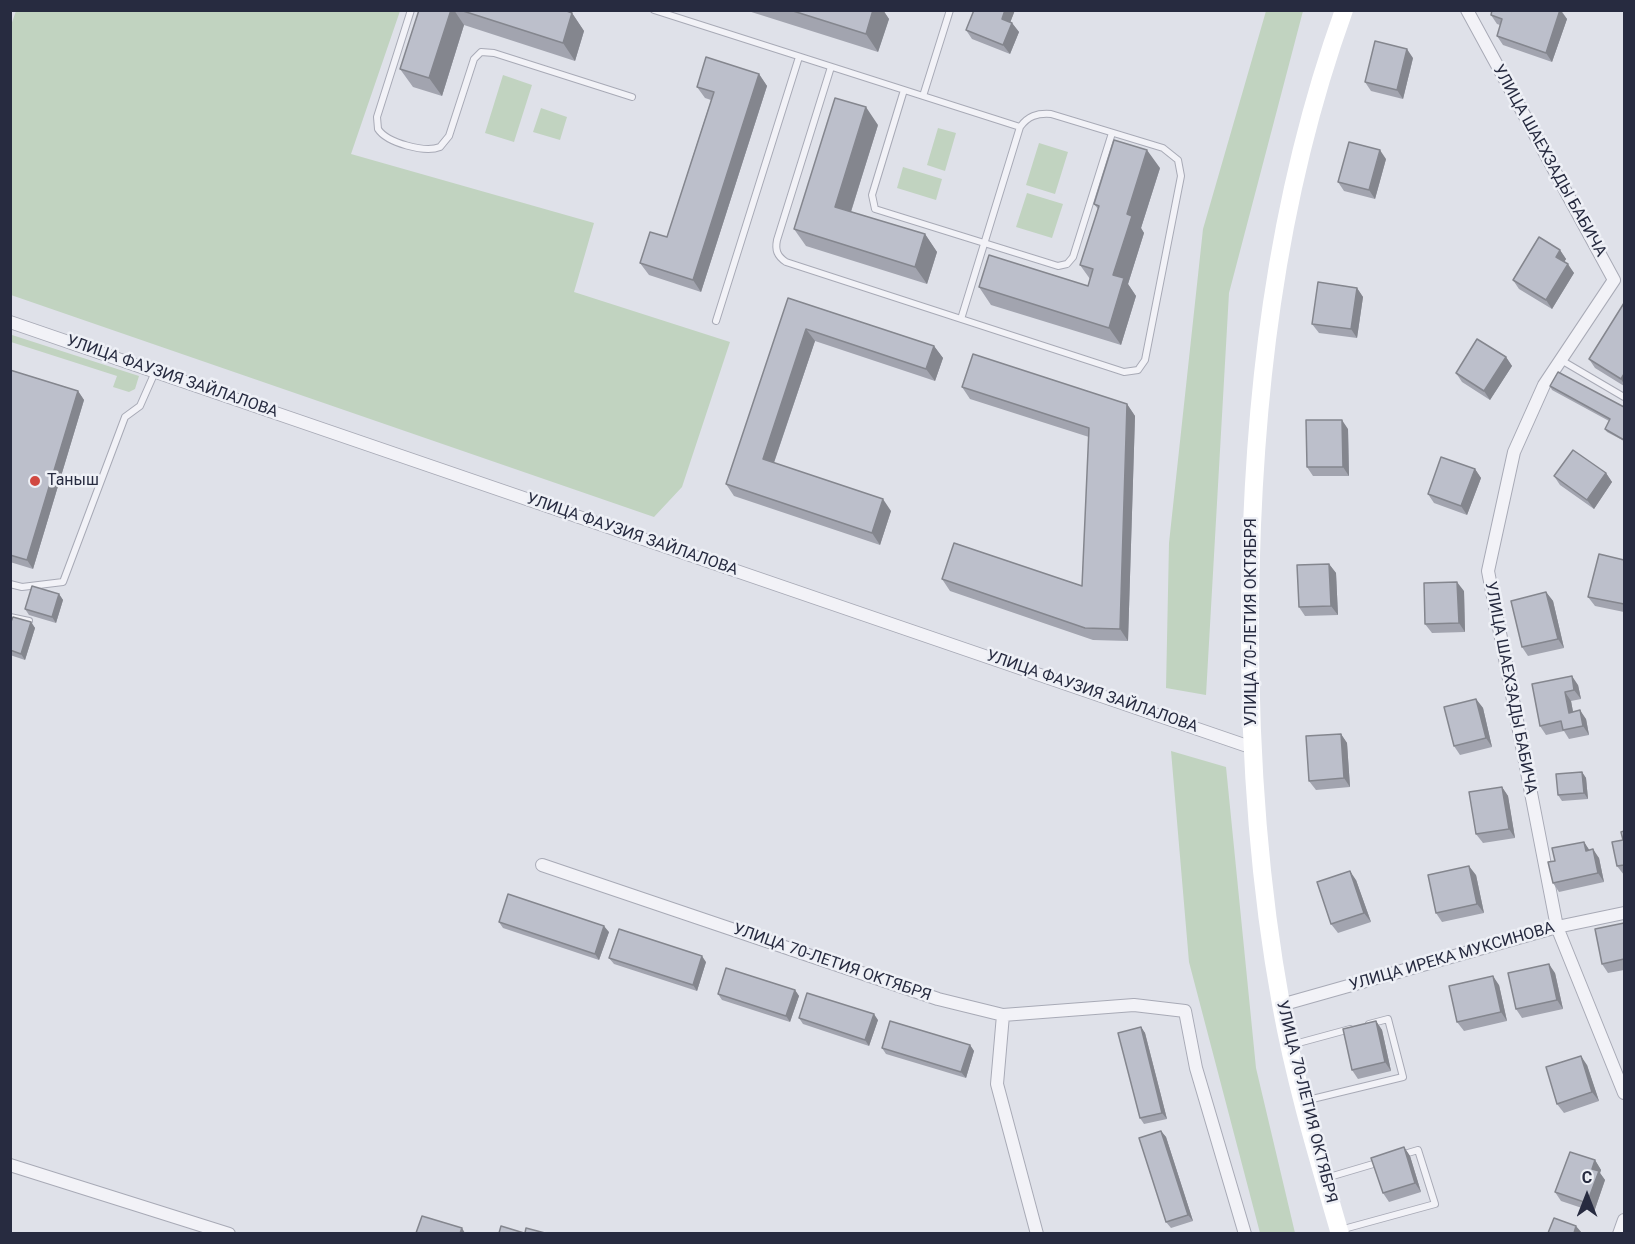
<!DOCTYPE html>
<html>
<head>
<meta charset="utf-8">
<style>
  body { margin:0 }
  #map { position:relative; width:1635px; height:1244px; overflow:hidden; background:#dfe1e9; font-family:Roboto,sans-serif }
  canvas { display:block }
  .frame { position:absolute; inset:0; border:12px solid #272b40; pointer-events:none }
  .north { position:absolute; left:1557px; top:1166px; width:60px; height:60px; -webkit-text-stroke:4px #eef0f6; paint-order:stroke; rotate:0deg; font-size:16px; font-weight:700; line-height:24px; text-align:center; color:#272b40 }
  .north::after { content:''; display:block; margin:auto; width:21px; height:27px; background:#272b40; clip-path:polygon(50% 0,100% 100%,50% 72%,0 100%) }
</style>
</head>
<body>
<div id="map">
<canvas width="1635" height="1244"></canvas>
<div class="frame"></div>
<div class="north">С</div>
</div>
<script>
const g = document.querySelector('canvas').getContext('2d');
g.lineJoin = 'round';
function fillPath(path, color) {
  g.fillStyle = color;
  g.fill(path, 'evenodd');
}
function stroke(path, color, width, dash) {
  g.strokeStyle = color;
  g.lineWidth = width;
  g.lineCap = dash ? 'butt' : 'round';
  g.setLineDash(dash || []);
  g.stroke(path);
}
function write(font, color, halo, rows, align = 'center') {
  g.font = font + ' Roboto,sans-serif';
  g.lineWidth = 5;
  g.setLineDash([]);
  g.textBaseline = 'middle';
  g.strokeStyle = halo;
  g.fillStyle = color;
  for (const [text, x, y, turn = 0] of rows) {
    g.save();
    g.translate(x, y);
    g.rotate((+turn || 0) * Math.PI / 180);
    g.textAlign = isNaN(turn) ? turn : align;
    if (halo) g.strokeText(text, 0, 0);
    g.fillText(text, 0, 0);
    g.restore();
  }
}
const green = new Path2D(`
  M16,11H400L351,154L594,223L574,292L730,342L682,487L654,517L11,295L10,28Z
  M1266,11H1303L1229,293L1206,695L1166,688L1169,543L1203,229Z
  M503,75L532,85L514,142L485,133Z
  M541,108L567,117L560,140L533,132Z
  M938,128L956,133L945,171L927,165Z
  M1039,143L1068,152L1055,194L1026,185Z
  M903,167L942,179L936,200L897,188Z
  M1027,193L1063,204L1052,238L1016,227Z
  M12,335L139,376L135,389L129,392L113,387L117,376L11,342Z
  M1171,751L1226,767L1256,1068L1295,1233H1260L1189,962Z`);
const service = new Path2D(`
  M411,10L377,117L378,129C387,143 425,153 440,147L449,136L474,59L481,52L494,53L632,97
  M654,10L1020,127
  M831,67L777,240C775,250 777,256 786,262L1124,372L1138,370L1145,360L1181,176L1178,160L1163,148L1051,114C1037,113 1028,116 1020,127L961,319
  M904,90L872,195L875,209L1058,266L1067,264L1073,257L1112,133
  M923,96L950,10
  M716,321L799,57
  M1561,360L1624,397
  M10,584L22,587L63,582L125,417L140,406L155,372
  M10,617L29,621
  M1291,1045L1350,1029
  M1304,1101L1403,1077L1388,1019L1369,1024
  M1326,1178L1380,1162
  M1340,1230L1435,1204L1418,1150L1401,1155`);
const minor = new Path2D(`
  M1467,10L1614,280L1544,385L1514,452L1488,571L1557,927L1624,1093
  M10,322L1253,748
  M542,865L938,999L1003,1015L1134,1005L1185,1011L1196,1068L1245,1234
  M1281,1005L1557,927L1624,913
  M1003,1015L997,1084L1037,1234
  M10,1165L229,1234
  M1619,1234L1624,1220`);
const secondary = new Path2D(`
  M1340,1234C1318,1158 1295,1082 1281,1004C1257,873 1249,739 1250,606C1252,404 1275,201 1344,10`);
const wall = new Path2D(`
  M419,10H564L572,13L584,31L575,61L464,25L442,96L413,87L400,69Z
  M745,10H883L889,19L878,52Z
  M974,10H1015L1010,23H1012L1019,32L1010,54L972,39L966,30Z
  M1561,10L1567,19L1552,62L1503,45L1497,36L1500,25L1497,24L1491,15Z
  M1413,58L1403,99L1371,91L1365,82Z
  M759,74L767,86L701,292L649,275L640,263L667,237L711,100L705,98L697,87Z
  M878,125L851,212L925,234L937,252L927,284L806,246L794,229Z
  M1386,159L1375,199L1344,191L1338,182Z
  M1160,168L1141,228L1144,233L1128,284L1136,296L1121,345L991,305L979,287L1088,286L1090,279L1080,265L1098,209L1094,204Z
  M1560,250L1566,259L1564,262L1574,273L1552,309L1519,289L1513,280Z
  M1357,288L1363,297L1357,338L1319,333L1312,324Z
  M788,298L934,346L943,358L935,381L815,341L774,463L891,511L880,545L734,496L726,484Z
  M1624,303V386L1595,368L1589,359Z
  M1506,357L1512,366L1490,400L1462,382L1456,373Z
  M10,370L78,391L84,400L33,569L10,562Z
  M1550,386L1624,407V441L1607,432L1605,429L1609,421L1552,390Z
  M962,387L1127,404L1135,416L1128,641L1093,640L950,591L942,579L1082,586L1089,437L970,399Z
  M1348,429L1349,476H1313L1307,467Z
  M1475,469L1481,478L1467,515L1434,503L1428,494Z
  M1606,473L1612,482L1594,509L1560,485L1554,476Z
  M1624,560V612L1595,606L1588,597Z
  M1329,564L1336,573L1338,615L1305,616L1299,607Z
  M1464,591L1465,632L1432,633L1425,624Z
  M1546,592L1553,601L1564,648L1528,656L1522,647Z
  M59,594L63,600L56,623L29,615L25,609Z
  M31,622L35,628L25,660L10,655V624Z
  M1532,684L1578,685L1581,699L1571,701L1573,712L1586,719L1589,735L1569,739L1564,731L1546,735L1540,726Z
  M1476,699L1483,708L1492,747L1460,755L1454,746Z
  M1341,734L1347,743L1350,787L1316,790L1309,781Z
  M1582,772L1586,778L1588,799L1562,801L1558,795Z
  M1502,787L1508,796L1515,838L1483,843L1476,834Z
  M1624,831V875L1617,866Z
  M1584,842L1589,850L1599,858L1604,882L1559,892L1553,883L1555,861Z
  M1476,875L1484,913L1442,922L1436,913Z
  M1356,880L1371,922L1338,933L1331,924Z
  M499,922L609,932L599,960L503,928Z
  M1624,923V970L1608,973L1602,964Z
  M609,958L706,962L697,991L614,964Z
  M1555,973L1563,1009L1522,1018L1516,1009Z
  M1499,985L1507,1021L1464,1031L1457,1022Z
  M795,990L799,996L790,1022L722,1000L718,994Z
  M799,1018L878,1020L869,1046L803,1024Z
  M1376,1021L1382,1030L1391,1071L1358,1079L1352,1070Z
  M1141,1027L1145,1033L1167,1119L1144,1124L1140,1118Z
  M970,1045L974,1051L966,1078L886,1054L882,1048Z
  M1587,1065L1599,1101L1564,1113L1557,1104Z
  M1161,1131L1166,1137L1193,1221L1171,1228L1166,1222Z
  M1404,1147L1410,1156L1421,1192L1389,1202L1383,1193Z
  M1595,1160L1601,1170L1600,1173L1605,1180L1594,1212L1561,1201L1555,1192Z`);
const shadedWall = new Path2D(`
  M451,10H454L464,25L442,96L429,78Z
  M873,10H883L889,19L878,52L866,34Z
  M1005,10H1015L1008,28L1002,19Z
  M1560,10L1567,19L1552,62L1546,53Z
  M572,13L584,31L575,61L563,43Z
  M1012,23L1019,32L1010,54L1003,45Z
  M1407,49L1413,58L1403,99L1397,90Z
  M759,74L767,86L701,292L693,280Z
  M866,107L878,125L847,224L835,207Z
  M1147,150L1160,168L1141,228L1144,233L1128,284L1136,296L1121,345L1109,328L1113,275L1127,214Z
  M1380,150L1386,159L1375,199L1369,190Z
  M925,234L937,252L927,284L915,267Z
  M1560,250L1566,259L1562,266L1556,257Z
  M1568,264L1574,273L1552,309L1546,300Z
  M1357,288L1363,297L1357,338L1351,329Z
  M806,329L815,341L771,471L763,459Z
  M934,346L943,358L935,381L926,369Z
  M1506,357L1512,366L1490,400L1484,391Z
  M1624,374V384L1621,379Z
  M78,391L84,400L33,569L27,560Z
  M1127,404L1135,416L1128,641L1120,629Z
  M1342,420L1348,429L1349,476L1343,467Z
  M1475,469L1481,478L1467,515L1461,506Z
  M1606,473L1612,482L1594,509L1587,500Z
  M883,499L891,511L880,545L872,533Z
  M1329,564L1336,573L1338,615L1331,606Z
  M1457,582L1464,591L1465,632L1459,623Z
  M1546,592L1553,601L1564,648L1558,639Z
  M59,594L63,600L56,623L52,617Z
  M31,622L35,628L25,660L21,654Z
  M1572,676L1578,685L1581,699L1574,690Z
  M1565,692L1571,701L1575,722L1569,713Z
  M1476,699L1483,708L1492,747L1486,738Z
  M1580,710L1586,719L1589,735L1583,726Z
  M1341,734L1347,743L1350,787L1344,778Z
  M1582,772L1586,778L1588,799L1584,793Z
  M1502,787L1508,796L1515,838L1509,829Z
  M1584,842L1590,851H1586Z
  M1593,849L1599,858L1604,882L1598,873Z
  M1469,866L1476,875L1484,913L1477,904Z
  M1350,871L1356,880L1371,922L1364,913Z
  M604,926L609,932L599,960L595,954Z
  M702,956L706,962L697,991L693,985Z
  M1549,964L1555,973L1563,1009L1557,1000Z
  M1493,976L1499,985L1507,1021L1501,1012Z
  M795,990L799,996L790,1022L786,1016Z
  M874,1014L878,1020L869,1046L865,1040Z
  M1376,1021L1382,1030L1391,1071L1385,1062Z
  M1141,1027L1145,1033L1167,1119L1162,1113Z
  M970,1045L974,1051L966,1078L961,1072Z
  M1581,1056L1587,1065L1599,1101L1592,1092Z
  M1161,1131L1166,1137L1193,1221L1188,1215Z
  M1404,1147L1410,1156L1421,1192L1415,1183Z
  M1595,1160L1601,1170L1600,1173L1605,1180L1594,1212L1587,1203L1592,1169Z
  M1576,1226L1582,1233H1574Z
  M462,1228L465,1233H460Z`);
const building = new Path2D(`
  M419,10H451L429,78L400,69Z
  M460,10H564L572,13L563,43Z
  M790,10H873L866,34Z
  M974,10H1005L1002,19L1012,23L1003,45L966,30Z
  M1492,10H1560L1546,53L1497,36L1502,19L1491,15Z
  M1375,41L1407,49L1397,90L1365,82Z
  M706,57L759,74L693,280L640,263L650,232L667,237L714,92L697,87Z
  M835,98L866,107L835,207L925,234L915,267L794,229Z
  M1114,140L1147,150L1127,214L1132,216L1113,275L1124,278L1109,328L979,287L989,255L1088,286L1093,269L1080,265L1099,206L1094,204Z
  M1349,142L1380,150L1369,190L1338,182Z
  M1539,237L1560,250L1556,257L1568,264L1546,300L1513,280Z
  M1318,282L1357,288L1351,329L1312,324Z
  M788,298L934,346L926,369L806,329L763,459L883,499L872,533L726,484Z
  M1624,303V374L1621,379L1589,359Z
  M1477,339L1506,357L1484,391L1456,373Z
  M973,354L1127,404L1120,629L1085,628L942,579L954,543L1082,586L1089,428L962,387Z
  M10,370L78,391L27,560L10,555Z
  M1558,372L1624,407V440L1605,429L1610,419L1550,386Z
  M1306,420H1342L1343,467H1307Z
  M1573,450L1606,473L1587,500L1554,476Z
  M1441,457L1475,469L1461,506L1428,494Z
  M1599,554L1624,560V604L1588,597Z
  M1329,564L1331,606L1299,607L1297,565Z
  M1457,582L1459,623L1425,624L1424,583Z
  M32,586L59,594L52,617L25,609Z
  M1546,592L1558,639L1522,647L1511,601Z
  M13,617L31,622L21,654L10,650V624Z
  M1572,676L1574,690L1565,692L1569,713L1580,710L1583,726L1563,730L1561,721L1540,726L1532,684Z
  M1476,699L1486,738L1454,746L1444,707Z
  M1341,734L1344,778L1309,781L1306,736Z
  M1582,772L1584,793L1558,795L1556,774Z
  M1502,787L1509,829L1476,834L1469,792Z
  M1624,831V865L1617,866L1612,842L1623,840L1621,832Z
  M1584,842L1586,851L1593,849L1598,873L1553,883L1548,862L1555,861L1552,848Z
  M1469,866L1477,904L1436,913L1428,875Z
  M1350,871L1364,913L1331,924L1317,882Z
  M508,894L604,926L595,954L499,922Z
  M1624,923V959L1602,964L1595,929Z
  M619,929L702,956L693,985L609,958Z
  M1549,964L1557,1000L1516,1009L1508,973Z
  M726,968L795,990L786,1016L718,994Z
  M1493,976L1501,1012L1457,1022L1449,986Z
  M807,993L874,1014L865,1040L799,1018Z
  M890,1021L970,1045L961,1072L882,1048Z
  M1376,1021L1385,1062L1352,1070L1343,1029Z
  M1141,1027L1162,1113L1140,1118L1118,1033Z
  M1581,1056L1592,1092L1557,1104L1546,1067Z
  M1161,1131L1188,1215L1166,1222L1139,1138Z
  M1404,1147L1415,1183L1383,1193L1371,1158Z
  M1570,1152L1595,1160L1592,1169L1599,1171L1587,1203L1555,1192Z
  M422,1216L462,1228L460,1233H416Z
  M1554,1218L1576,1226L1574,1233H1548Z
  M501,1226L524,1233H499Z
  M526,1228L545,1233H525Z`);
const markers = [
  [35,481,6,"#d14841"]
];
const streetNames = [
  ["УЛИЦА ШАЕХЗАДЫ БАБИЧА",1549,161,61],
  ["УЛИЦА ФАУЗИЯ ЗАЙЛАЛОВА",172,377,19],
  ["УЛИЦА ФАУЗИЯ ЗАЙЛАЛОВА",632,535,19],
  ["УЛИЦА 70-ЛЕТИЯ ОКТЯБРЯ",1252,622,-90],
  ["УЛИЦА ШАЕХЗАДЫ БАБИЧА",1510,688,79],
  ["УЛИЦА ФАУЗИЯ ЗАЙЛАЛОВА",1092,692,19],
  ["УЛИЦА ИРЕКА МУКСИНОВА",1452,957,-16],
  ["УЛИЦА 70-ЛЕТИЯ ОКТЯБРЯ",832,963,19],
  ["УЛИЦА 70-ЛЕТИЯ ОКТЯБРЯ",1306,1102,76]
];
const poiNames = [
  ["Таныш",47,481]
];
fillPath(green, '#c1d3c0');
stroke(service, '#a8aab6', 8);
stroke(minor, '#a8aab6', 14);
stroke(service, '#f2f2f7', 6);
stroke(minor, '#f2f2f7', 12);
stroke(secondary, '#fff', 18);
fillPath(wall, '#a2a4af');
fillPath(shadedWall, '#84868e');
fillPath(building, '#bcbfcb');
stroke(building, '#84868e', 1.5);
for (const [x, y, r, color] of markers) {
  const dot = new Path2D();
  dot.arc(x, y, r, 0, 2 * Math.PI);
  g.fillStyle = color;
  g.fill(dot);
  stroke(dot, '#eef0f6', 2);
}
write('16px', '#272b40', '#eef0f6', streetNames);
write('16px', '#272b40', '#eef0f6', poiNames, 'left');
</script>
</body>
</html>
